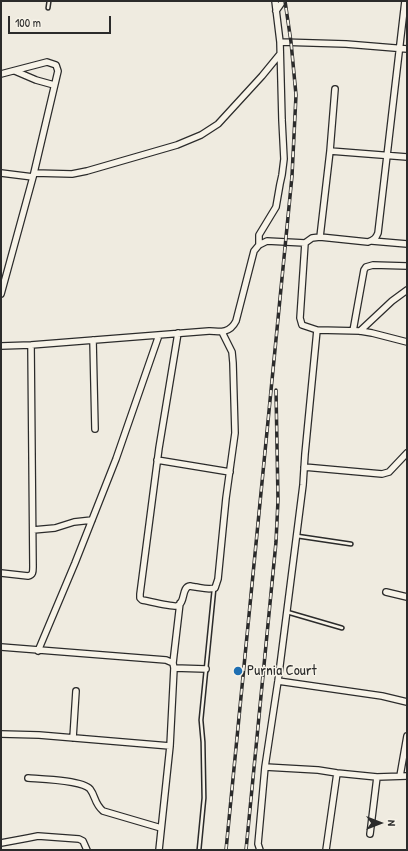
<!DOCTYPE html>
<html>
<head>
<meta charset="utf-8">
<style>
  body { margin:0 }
  #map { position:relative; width:408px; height:851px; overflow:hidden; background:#efebe0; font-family:"Patrick Hand",sans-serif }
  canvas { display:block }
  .frame { position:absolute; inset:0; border:2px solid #2b2b2b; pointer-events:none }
  .north { position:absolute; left:360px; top:803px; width:40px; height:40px; -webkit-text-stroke:3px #f7f3e8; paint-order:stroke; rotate:90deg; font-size:11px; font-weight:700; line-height:16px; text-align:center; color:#2b2b2b }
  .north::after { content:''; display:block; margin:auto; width:14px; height:18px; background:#2b2b2b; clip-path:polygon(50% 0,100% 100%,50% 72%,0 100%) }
  .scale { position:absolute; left:8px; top:16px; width:103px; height:18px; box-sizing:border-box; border:2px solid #2b2b2b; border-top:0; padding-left:5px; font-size:12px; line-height:14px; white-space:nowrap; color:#2b2b2b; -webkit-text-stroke:3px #f7f3e8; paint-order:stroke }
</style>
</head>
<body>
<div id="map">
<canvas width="408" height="851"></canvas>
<div class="frame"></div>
<div class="north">N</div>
<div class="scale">100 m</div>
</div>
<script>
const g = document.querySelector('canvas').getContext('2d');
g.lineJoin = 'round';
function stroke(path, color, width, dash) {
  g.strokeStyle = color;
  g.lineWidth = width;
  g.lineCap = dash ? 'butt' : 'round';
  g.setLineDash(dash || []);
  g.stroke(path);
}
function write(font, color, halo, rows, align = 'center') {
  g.font = font + ' "Patrick Hand",sans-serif';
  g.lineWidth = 3;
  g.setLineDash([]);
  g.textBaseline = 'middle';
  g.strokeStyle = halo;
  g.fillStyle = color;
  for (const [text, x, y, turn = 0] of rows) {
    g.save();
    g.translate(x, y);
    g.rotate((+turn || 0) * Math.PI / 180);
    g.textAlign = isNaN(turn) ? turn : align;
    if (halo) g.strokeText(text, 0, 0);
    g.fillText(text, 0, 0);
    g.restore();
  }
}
const service = new Path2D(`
  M48,8L49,1
  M297,536L351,544
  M287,612L342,628
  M199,850L204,798L203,742L201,720L214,589`);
const minor = new Path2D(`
  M276,11L283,1
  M280,42L346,44L407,49
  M15,71L36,80L54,85
  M1,74L47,62L56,65L58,71L33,177L1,294
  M330,151L407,157
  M1,173L33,177
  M34,173L72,174L87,171L177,145L201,135L218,124L262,76L280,54
  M320,237L330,151L335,89
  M372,241L407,244
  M305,243L300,318L302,325L317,330L360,331L372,333L407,342
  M259,245V235L276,207L280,184L282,175L284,159L282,120L280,42L275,1
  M353,331L364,270L366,267L373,265L407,266
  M360,331L392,301L407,290
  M178,333L159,448L140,594V598L142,600C148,601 173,607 177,606C186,603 181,587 190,586C190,586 195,587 196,587C202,588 208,590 215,588L218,579L226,498L235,433L233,363L232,352L222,332
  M93,340L95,429
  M1,346L31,345L209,331C221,332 230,333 236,321L254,251L259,245L267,241L305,243L312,238L320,237L368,242C374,240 376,238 378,233L405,1
  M157,460L230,472
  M304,467L382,474L389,472L407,453
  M33,530L55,528L74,522L92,520
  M1,573L28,576C33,575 33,572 33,567L31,345
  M386,592L407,597
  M1,647L166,660L173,663L174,668L170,746L159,850
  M38,651L75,563L116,459L159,335
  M173,663L180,603
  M174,668L206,669
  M278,681L382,696L407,702
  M1,734L39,735L170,746
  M73,738L76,691
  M265,767L318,770L337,773L377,777L407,776
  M400,776L407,736
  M28,778C40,779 82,780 90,789C96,797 94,803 103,811L161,828
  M370,834L377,777
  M1,843L28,838L38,836L79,839L83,841L87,850
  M260,850L258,844L265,767L278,681L303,485L305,454L317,330
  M326,850L337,773`);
const rail = new Path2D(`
  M226,850L292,176L296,95L291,42L285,1
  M246,850L276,542L278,500L276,390`);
const markers = [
  [238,671,5,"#1f6fb2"]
];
const poiNames = [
  ["Purnia Court",247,671]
];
stroke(service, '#2b2b2b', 5.5);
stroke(minor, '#2b2b2b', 8);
stroke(service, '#f7f3e8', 2.5);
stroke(minor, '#f7f3e8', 5.5);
stroke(rail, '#2b2b2b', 3.5);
stroke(rail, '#f7f3e8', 2, [6]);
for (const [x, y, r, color] of markers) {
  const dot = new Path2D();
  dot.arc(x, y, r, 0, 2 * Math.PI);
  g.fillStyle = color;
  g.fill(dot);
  stroke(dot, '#f7f3e8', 1.5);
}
write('15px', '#2b2b2b', '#f7f3e8', poiNames, 'left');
</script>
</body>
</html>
